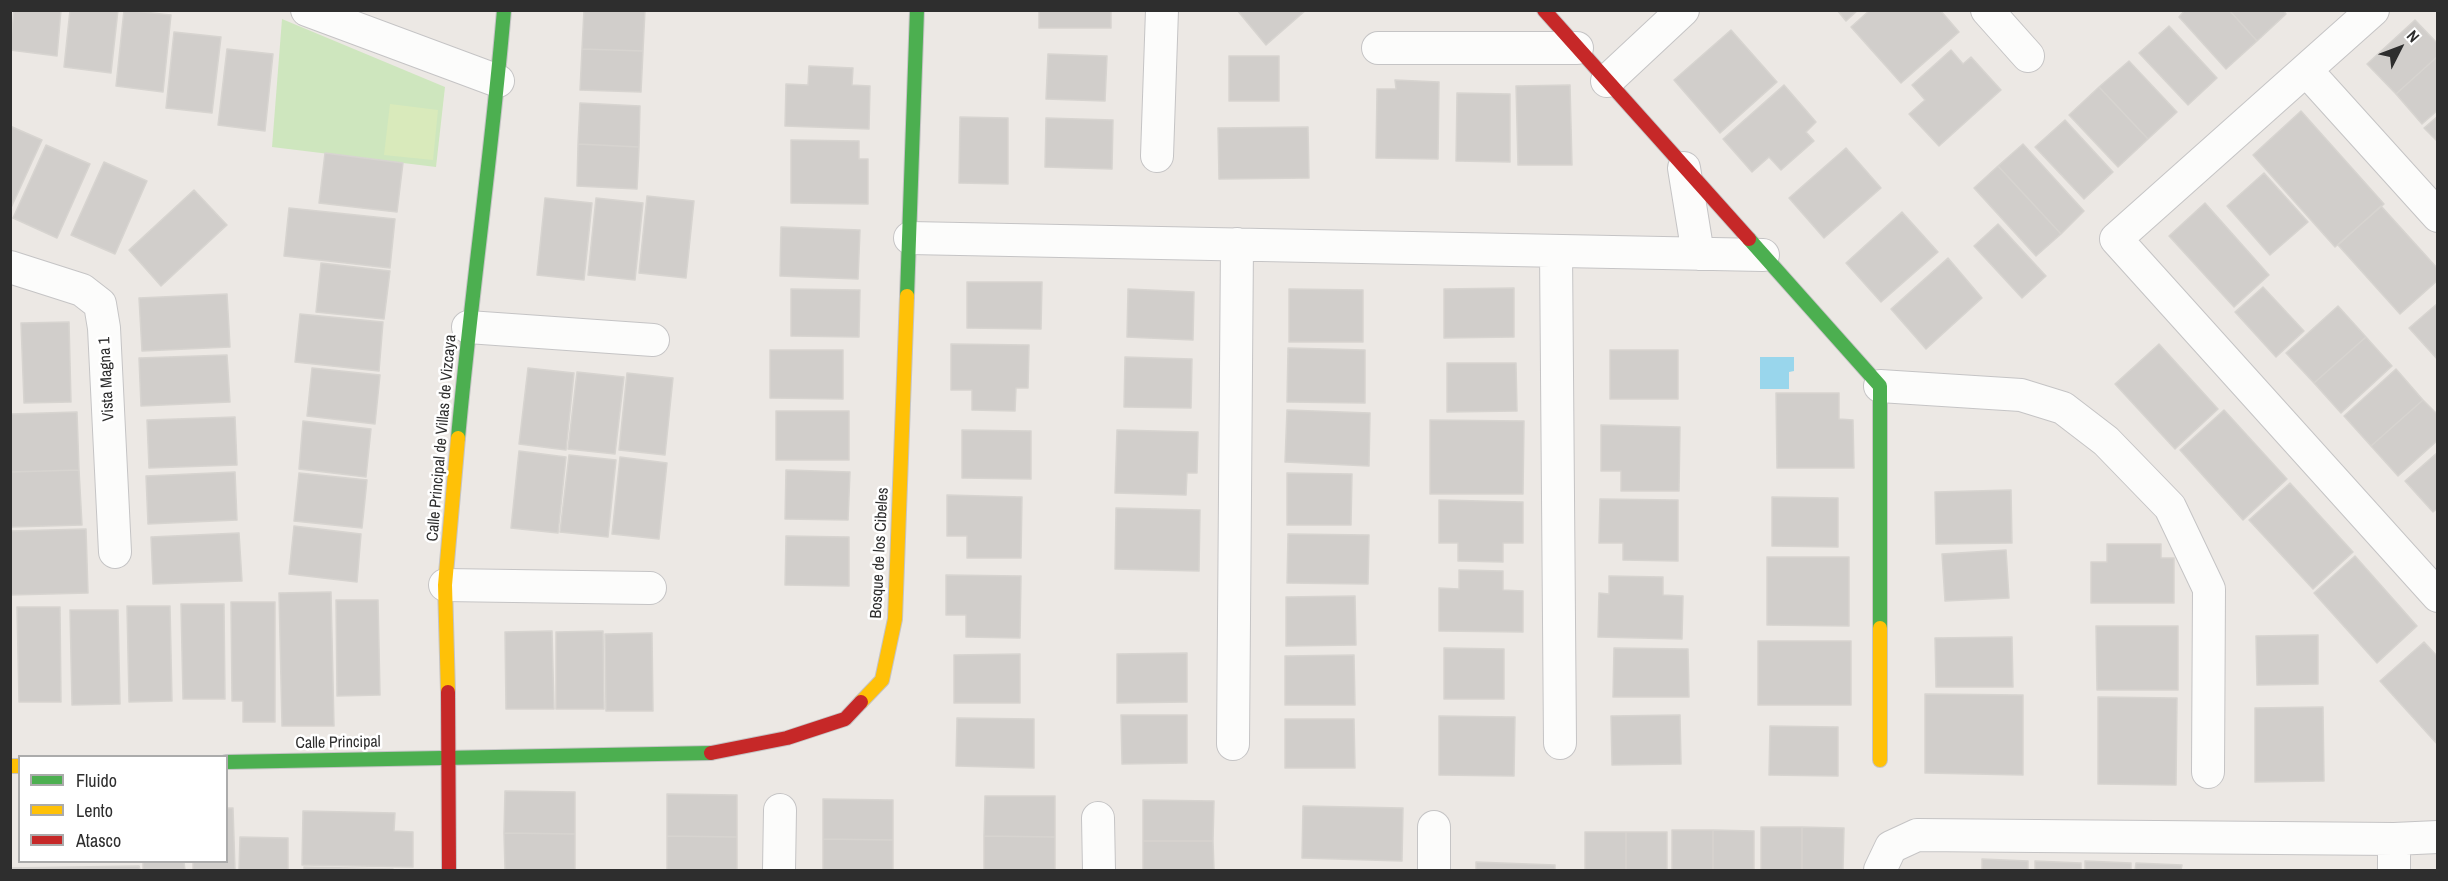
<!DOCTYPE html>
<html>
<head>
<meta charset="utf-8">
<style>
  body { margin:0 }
  #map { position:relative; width:2448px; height:881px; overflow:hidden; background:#ece8e4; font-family:"Archivo Narrow",sans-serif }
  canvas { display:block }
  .frame { position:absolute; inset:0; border:12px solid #2e2e2e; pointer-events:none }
  .legend { position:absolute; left:18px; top:755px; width:210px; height:108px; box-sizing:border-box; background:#fff; border:2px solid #ababab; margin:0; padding:8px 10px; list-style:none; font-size:18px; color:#2e2e2e }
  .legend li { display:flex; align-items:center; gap:12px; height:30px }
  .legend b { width:30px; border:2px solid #ababab }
  .north { position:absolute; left:2370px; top:18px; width:60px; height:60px; -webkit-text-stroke:4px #fff; paint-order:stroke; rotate:48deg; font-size:16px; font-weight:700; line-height:24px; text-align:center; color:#2e2e2e }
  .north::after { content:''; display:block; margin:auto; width:21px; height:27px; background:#2e2e2e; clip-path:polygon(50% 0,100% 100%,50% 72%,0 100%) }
</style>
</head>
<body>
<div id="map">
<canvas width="2448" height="881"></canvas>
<div class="frame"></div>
<ul class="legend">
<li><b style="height:8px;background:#4caf50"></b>Fluido</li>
<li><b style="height:8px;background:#ffc107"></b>Lento</li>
<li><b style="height:8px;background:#c62828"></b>Atasco</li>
</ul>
<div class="north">N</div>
</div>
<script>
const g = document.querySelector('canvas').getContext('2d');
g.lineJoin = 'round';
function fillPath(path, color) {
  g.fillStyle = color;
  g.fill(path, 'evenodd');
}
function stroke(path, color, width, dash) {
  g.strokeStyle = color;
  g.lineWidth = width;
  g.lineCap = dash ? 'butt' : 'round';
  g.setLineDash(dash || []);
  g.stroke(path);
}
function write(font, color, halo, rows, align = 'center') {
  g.font = font + ' "Archivo Narrow",sans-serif';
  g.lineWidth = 5;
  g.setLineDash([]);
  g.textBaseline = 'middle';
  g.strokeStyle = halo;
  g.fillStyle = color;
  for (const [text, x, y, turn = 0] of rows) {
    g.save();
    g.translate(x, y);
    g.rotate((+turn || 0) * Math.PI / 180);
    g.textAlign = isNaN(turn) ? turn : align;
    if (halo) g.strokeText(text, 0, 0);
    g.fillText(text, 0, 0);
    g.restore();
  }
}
const green = new Path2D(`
  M282,19L445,87L436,167L272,147Z`);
const pitch = new Path2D(`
  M390,104L438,110L433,160L384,155Z`);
const water = new Path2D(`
  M1760,357H1794V371L1789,372V389H1760Z`);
const building = new Path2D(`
  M14,10H61L57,56L10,50Z
  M70,10H118L111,73L64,67Z
  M124,10L171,15L163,92L116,86Z
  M584,10H645L643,51L582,49Z
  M1039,10H1111V28H1039Z
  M1237,10H1306L1266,45Z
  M1837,10H1858L1846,21Z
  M1870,10H1940L1959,32L1901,83L1851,27Z
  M2185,10H2229L2257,41L2226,69L2179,17Z
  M2229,10H2283L2286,14L2257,41Z
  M2415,20L2438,44V56L2396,94L2367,64Z
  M2169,26L2217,78L2188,105L2139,53Z
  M1731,30L1777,82L1720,133L1674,80Z
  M174,32L221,37L212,113L166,108Z
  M227,49L273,54L265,131L218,125Z
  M582,49L643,51L641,92L580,90Z
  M1951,50L1963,64L1971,57L2001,90L1939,146L1909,114L1925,100L1912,85Z
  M1048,54L1107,56L1105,101L1046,99Z
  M1229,56H1279V101H1229Z
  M2438,56V110L2422,124L2396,94Z
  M2129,61L2177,112L2148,139L2099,87Z
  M809,66L853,68L852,85L870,86L869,129L785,126L786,84L808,85Z
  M1395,80L1439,82L1438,159L1376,158L1377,89H1396Z
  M1570,85L1572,165H1518L1516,86Z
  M1784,85L1816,122L1806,132L1814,141L1781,170L1769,157L1752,172L1723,139Z
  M2099,87L2148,139L2118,167L2069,115Z
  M1457,93L1510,94V162L1456,161Z
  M580,103L640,106L639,147L578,144Z
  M2301,111L2384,204L2335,247L2253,155Z
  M2438,116V142L2424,128Z
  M960,117L1008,118V184L959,183Z
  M1046,118L1113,120L1112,169L1045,167Z
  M2065,120L2113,172L2084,199L2035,147Z
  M10,126L42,140L10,210Z
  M1308,127L1309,178L1219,179L1218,128Z
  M791,140L859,141V159H868V204L791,203Z
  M578,144L639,147L637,189L577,186Z
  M2023,144L2084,211L2061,234L1998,166Z
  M46,145L90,164L57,238L13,218Z
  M1846,148L1881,188L1824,238L1789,198Z
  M325,153L403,163L397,212L319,203Z
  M104,162L147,181L115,254L71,235Z
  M1998,166L2061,234L2036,256L1974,188Z
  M2264,173L2308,222L2270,255L2227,206Z
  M194,190L227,225L161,286L129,250Z
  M647,196L694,201L686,278L639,273Z
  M545,198L592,203L584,280L537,275Z
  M596,198L643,203L635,280L588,275Z
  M2205,203L2269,275L2234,307L2169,236Z
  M2381,206L2438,269V280L2400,314L2338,245Z
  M289,208L395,219L390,268L284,256Z
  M1902,212L1938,252L1881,302L1846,263Z
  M1998,224L2046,276L2022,298L1974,246Z
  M781,227L860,230L858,279L780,276Z
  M1948,258L1982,298L1926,349L1891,309Z
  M321,263L390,271L384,319L316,312Z
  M967,282H1042L1041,329L967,328Z
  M2263,287L2304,331L2276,357L2235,312Z
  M1514,288V337L1444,338V289Z
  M791,289L860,290L859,337L791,336Z
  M1128,289L1194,292L1193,340L1127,337Z
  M1289,289L1363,290V342H1289Z
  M227,294L230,347L142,351L139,298Z
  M2438,303V360L2409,328Z
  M2338,306L2366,337L2314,383L2286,353Z
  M300,314L383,322L379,371L295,362Z
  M69,322L71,402L24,403L21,323Z
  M2366,337L2392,366L2341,413L2314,383Z
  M951,344L1029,345L1028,388H1016L1015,411L972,410V390H951Z
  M2159,344L2218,409L2175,449L2115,384Z
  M1288,348L1365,350V403L1287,402Z
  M770,350H843V399L770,398Z
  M1610,350H1678V399H1610Z
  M227,355L230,402L141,406L139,358Z
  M1125,357L1192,359L1191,408L1124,407Z
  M1447,363H1516L1517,411L1447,412Z
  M312,368L380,375L375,424L307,416Z
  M528,368L574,373L566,450L519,444Z
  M2396,369L2423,400L2371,446L2344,416Z
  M577,372L624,377L615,454L568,449Z
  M627,373L673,378L665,455L619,450Z
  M1776,393H1839V419L1853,420L1854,468H1777Z
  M2423,400L2438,415V440L2398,476L2371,446Z
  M1287,410L1370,413L1369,466L1285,462Z
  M2224,410L2287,479L2243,520L2180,450Z
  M776,411H849V460H776Z
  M77,412L79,470L10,472V414Z
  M235,417L237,465L149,468L147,420Z
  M1430,420L1524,421L1523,494H1430Z
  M303,421L371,429L366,477L299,469Z
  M1601,425L1680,427L1679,491H1621V471H1601Z
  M962,430L1031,431V479L962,478Z
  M1117,430L1198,432L1197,473H1187L1186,495L1115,493Z
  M519,451L566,457L558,533L511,528Z
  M2438,452V508L2433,512L2405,481Z
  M569,455L616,460L608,537L560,532Z
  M620,457L667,463L659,539L612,534Z
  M79,470L82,525L10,527V472Z
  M786,470L850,472L848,520L785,519Z
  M235,472L237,520L148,524L146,476Z
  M299,473L367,480L362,528L294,521Z
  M1287,473L1352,474L1351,525H1287Z
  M2290,483L2353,552L2313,589L2249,520Z
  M2011,490L2012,543L1936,544L1935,492Z
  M947,495L1022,497L1021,558H967V536H947Z
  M1772,497L1838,498V547L1772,546Z
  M1600,499L1678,500V561L1623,560V543H1599Z
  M1439,500L1523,502V543H1503V562L1458,561V543H1439Z
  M1116,508L1200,510L1199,571L1115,569Z
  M294,526L361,534L357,582L289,574Z
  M86,529L88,593L10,595V531Z
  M239,533L242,581L153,584L151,537Z
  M1288,534L1369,535L1368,584L1287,583Z
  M786,536L849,537V586L785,585Z
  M2107,544H2161V558H2174V603H2091V562H2107Z
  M2006,550L2009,598L1945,601L1942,554Z
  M2355,556L2417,626L2377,663L2314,593Z
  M1767,557H1849V626L1767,625Z
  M1459,570L1503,571V590L1523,591V632L1439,631V588L1459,589Z
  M946,575L1021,576L1020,638L966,637V615H946Z
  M1609,576L1663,577V595L1683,596L1682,639L1598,637L1599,593L1609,594Z
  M331,592L334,726H282L279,593Z
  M1355,596L1356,645L1286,646V597Z
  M336,600H378L380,695L337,696Z
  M231,602H275V722H243V701H232Z
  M181,604H224L225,699H183Z
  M127,606H170L172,701L129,702Z
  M17,607H60L61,702H19Z
  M70,610H118L120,704L72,705Z
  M2096,626H2178V690H2097Z
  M552,631L554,709H506L505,632Z
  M603,631L604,709H556V632Z
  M652,633L653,711H606L605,634Z
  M2318,635V684L2257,685L2256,636Z
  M2012,637L2013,687H1936L1935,638Z
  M1758,641H1851V705H1758Z
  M2424,642L2438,657V745L2380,681Z
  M1444,648L1504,649V699H1444Z
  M1614,648L1688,649L1689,697H1613Z
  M1187,653V702L1117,703V654Z
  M1020,654V703H954V655Z
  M1354,655L1355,705H1285V656Z
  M1925,694L2023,695V775L1925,773Z
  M2098,697L2177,698L2176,785L2098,784Z
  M2323,707L2324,781L2255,782V708Z
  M1121,715H1187V763L1122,764Z
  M1680,715L1681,764L1612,765L1611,716Z
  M1439,716L1515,717L1514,776L1439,775Z
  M957,718L1034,719V768L956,766Z
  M1285,719H1354L1355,768H1285Z
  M1770,726L1838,727V776L1769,775Z
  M505,791L575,792V834L504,833Z
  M667,794L737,795V837L667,836Z
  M985,796H1055V837L984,836Z
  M823,799L893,800V840L823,839Z
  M1143,800L1214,801L1213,841H1143Z
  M1303,806L1403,808L1402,861L1302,858Z
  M226,808H233L235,870H193V862H226Z
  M303,811L395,813L394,831L413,832V867L302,865Z
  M1761,827H1802V870H1761Z
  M1802,827L1844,828L1843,870H1802Z
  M1672,830H1713V870H1672Z
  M1713,830L1754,831V870H1713Z
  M1585,832H1626V870H1585Z
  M1626,832H1667V870H1626Z
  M504,833L575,834V870H505Z
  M667,836L737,837V870H667Z
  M984,836L1055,837V870H984Z
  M240,837L288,838V870H239Z
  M823,839L893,840V870H823Z
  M1143,841H1213L1214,870H1143Z
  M1982,859L2028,861V870H1982Z
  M2035,861L2081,863V870H2035Z
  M2085,861L2131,863V870H2085Z
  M143,862H184L185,870H143Z
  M1476,862L1555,865V870H1476Z
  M2136,863L2182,865L2181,870H2135Z
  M139,866L140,870H10V868Z
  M304,867L393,869V870H304Z`);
const street = new Path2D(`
  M307,10L498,81
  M1987,10L2028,56
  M2373,10L2116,239L2438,596
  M1378,48H1577
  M2306,70L2438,216
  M1607,81L1683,10
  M1157,156L1162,10
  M1684,168L1698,254
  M910,238L1763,255
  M1556,251L1560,743
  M10,267L82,290L100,304L104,328L115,552
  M468,327L653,340
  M1880,386L2021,395L2063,408L2106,441L2170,507L2209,589L2208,772
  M445,585L650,588
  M1233,744L1237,244
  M1098,818L1099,870
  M2394,839V870
  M779,870L780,810
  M1434,870V827
  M1880,870L1891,847L1917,835L2394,839L2438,837`);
const fast = new Path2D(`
  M1749,239L1880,386V628
  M907,296L917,10
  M458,438C471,295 492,153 504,10
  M226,762L711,753`);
const slow = new Path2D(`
  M1880,628V760
  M448,692L445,585L458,438
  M861,702L882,680L895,619L907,296
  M10,766H20`);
const jam = new Path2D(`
  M1544,10L1749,239
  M448,692L449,870
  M711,753L787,738L845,719L861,702`);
const streetNames = [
  ["Vista Magna 1",107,379,-93],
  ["Calle Principal de Villas de Vizcaya",442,438,-85],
  ["Bosque de los Cibeles",880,553,-87],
  ["Calle Principal",338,743,-1]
];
fillPath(green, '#cee6be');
fillPath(pitch, '#d9eabb');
fillPath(water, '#99d6ec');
fillPath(building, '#d1cecb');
stroke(building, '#d7d4d0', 1.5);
stroke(street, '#c5c4c5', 34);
stroke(fast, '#c5c4c5', 16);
stroke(slow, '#c5c4c5', 16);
stroke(jam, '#c5c4c5', 16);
stroke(street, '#fcfcfb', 32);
stroke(fast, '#4caf50', 14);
stroke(slow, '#ffc107', 14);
stroke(jam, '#c62828', 14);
write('16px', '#2e2e2e', '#fff', streetNames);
</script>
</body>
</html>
